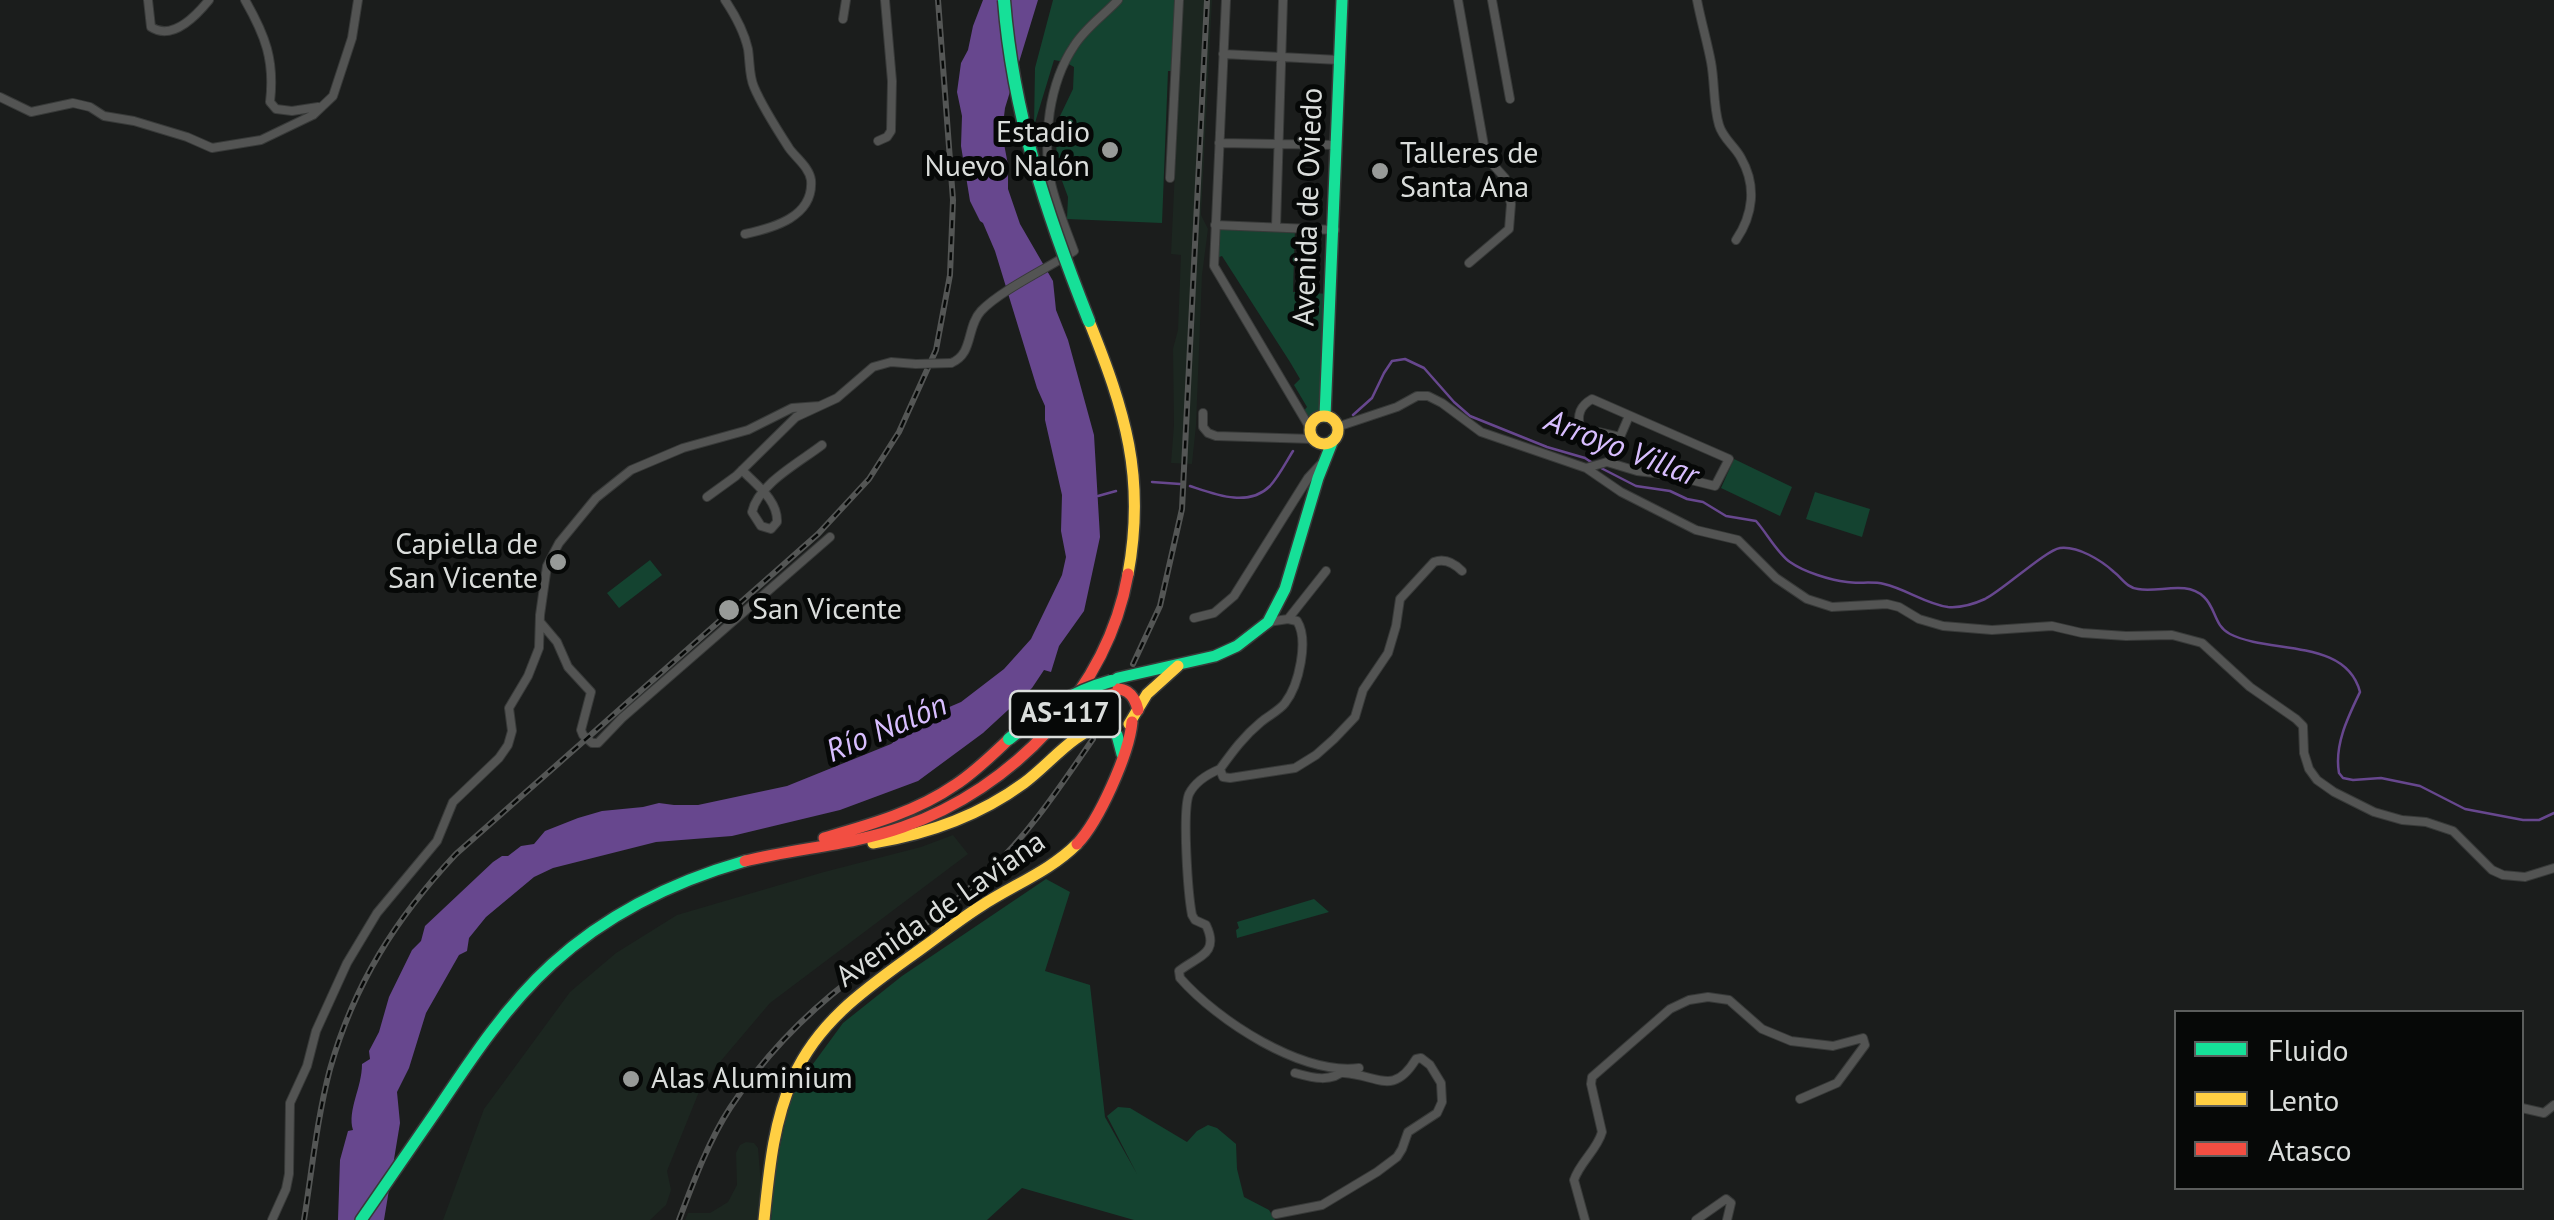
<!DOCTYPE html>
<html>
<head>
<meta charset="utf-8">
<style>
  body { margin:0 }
  #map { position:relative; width:2554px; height:1220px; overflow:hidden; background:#1b1d1c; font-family:"PT Sans",sans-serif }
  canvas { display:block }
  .legend { position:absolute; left:2174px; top:1010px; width:350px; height:180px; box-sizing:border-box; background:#060807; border:2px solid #5b5d5c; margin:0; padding:12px 18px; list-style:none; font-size:30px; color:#dadddb }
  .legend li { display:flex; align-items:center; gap:20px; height:50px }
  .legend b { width:50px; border:2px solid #5b5d5c }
</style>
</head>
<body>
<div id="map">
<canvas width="2554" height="1220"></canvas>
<ul class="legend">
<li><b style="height:12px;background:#16e098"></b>Fluido</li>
<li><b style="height:12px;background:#ffcf43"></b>Lento</li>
<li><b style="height:12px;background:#f24e42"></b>Atasco</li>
</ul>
</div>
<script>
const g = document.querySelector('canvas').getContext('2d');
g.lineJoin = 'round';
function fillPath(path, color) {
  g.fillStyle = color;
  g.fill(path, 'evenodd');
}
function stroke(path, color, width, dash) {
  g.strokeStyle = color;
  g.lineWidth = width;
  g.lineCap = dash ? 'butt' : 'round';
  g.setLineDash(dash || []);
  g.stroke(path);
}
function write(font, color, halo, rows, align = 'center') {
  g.font = font + ' "PT Sans",sans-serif';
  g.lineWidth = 10;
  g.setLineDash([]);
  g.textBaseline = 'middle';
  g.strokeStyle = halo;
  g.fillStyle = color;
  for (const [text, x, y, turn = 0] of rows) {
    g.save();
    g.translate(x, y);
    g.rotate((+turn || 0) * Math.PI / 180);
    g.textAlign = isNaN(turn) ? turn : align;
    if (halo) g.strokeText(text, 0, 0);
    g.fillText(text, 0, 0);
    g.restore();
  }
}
const built = new Path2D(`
  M1183,0H1212L1201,215L1208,229L1202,275L1196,425L1192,464L1171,463L1174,425L1173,349L1178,330L1181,255L1171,254Z
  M953,835L968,854L770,1003L703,1082L667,1171L671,1190L666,1205L650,1220H443L484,1109L570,992L616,953L677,915L824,872L921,847Z
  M746,1142L754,1143L758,1148L761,1185L757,1220H685L688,1213H710L728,1202L737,1185L736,1153L740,1145Z`);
const green = new Path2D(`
  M1053,0H1179L1175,71H1168L1162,223L1067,219L1068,197L1058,170L1056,143L1060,116L1073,89L1074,67L1065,62L1054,60L1034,126L1035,68Z
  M1215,225L1295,228L1293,292L1330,294L1320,416L1315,419L1302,413L1307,407L1294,385L1300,379L1290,362L1222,256L1213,259Z
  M1734,459L1792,487L1780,516L1721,488Z
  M1815,492L1870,509L1862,537L1806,519Z
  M650,560L662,575L619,608L607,593Z
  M1046,879L1070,892L1045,971L1090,985L1105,1117L1137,1174L1107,1116L1118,1107L1130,1108L1187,1142L1197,1131L1208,1125L1217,1128L1236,1144L1237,1169L1244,1197L1269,1210L1275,1220H1134L1022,1188L987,1220H771L775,1170L791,1094L843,1023L902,976Z
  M1314,899L1329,912L1237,938L1236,930L1239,928L1237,922Z`);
const water = new Path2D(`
  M983,0H1038L1005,108L1002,133L1008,165V189L1020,224L1053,281L1056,310L1068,340L1094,435L1100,537L1084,611L1059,646L1051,672L1044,670L1032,688L983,733L918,781L840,810L732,836L656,842L553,868L534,877L486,917L469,938L467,951L459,955L426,1013L409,1068L397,1092L400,1123L384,1220H338L340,1160L348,1131L353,1130C347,1110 362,1088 362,1064L370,1059L369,1051L379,1032L389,997L412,950L421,941L425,926L493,862L502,856H508L521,846L534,844L545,831L578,818L602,811L643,807L659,803L674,805H698L787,786L891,744L926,717L961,702L1004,669L1031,639L1062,575L1066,557L1061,531L1062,495L1045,420V406L1037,388L995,251L983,223L980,221L970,201L961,146L962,116L957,92L961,63L968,50L973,26Z`);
const stream = new Path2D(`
  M1353,415L1372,398L1384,373L1392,361L1405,359L1424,368L1454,402L1470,416L1547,447L1585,458L1594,464
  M1601,468L1636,486L1670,491L1687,499L1703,502L1726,516L1756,521C1766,532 1778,554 1790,562C1804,572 1830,580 1847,582C1859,584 1872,581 1884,584C1906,589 1926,604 1948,607C1960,608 1974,604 1985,599C2003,590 2046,550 2060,548C2078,546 2101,560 2114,572C2122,578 2127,588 2138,589C2159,593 2186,580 2204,597C2216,608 2214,626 2230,634C2269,654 2346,638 2360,692C2348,717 2334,745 2339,773L2343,778L2353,780L2381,778L2420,786L2465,809L2523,820H2539L2554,813
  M1152,482L1180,484
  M1190,486C1214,494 1248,508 1270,486C1279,476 1286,462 1293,451
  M1098,496L1116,491`);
const street = new Path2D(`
  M148,0L151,27C172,41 196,16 209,0
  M245,0C265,35 275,60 270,102L276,109L292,111L318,107
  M725,0C735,15 744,31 748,49C750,62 749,76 754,87C762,106 778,131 789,148C796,158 809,167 811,180C814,217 773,228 745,234
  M1226,0L1214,266L1310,428
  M1458,0L1486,157L1505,178L1511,204L1509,229L1469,263
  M1492,0L1510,99
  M1697,0C1701,21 1707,41 1711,62C1715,83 1713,105 1719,125C1723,139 1735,146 1741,158C1757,186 1753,215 1736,240
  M843,19L846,0
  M1223,54L1339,60
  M0,97L31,112L73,103L90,107L104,116L134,121L187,137L212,148L261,140L313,115L333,96L352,38L358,0
  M878,141L887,137L891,131L892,81L885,0
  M1219,143L1337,145
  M1170,178L1179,0
  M1215,225L1335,230
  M1276,227L1283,0
  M951,363C974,354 966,327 981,311C1001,290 1048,268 1074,251C1066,229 1056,206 1051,183C1042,140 1049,83 1074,46C1085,28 1104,15 1118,0
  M1203,413V427L1208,433L1216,436L1313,439
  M1337,427L1397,407L1417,396H1428L1442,403L1481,432L1586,468L1621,492L1696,530L1738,540L1776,578L1807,599L1832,607L1887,604L1899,607L1919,619L1943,626L1992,630L2052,626L2082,633L2126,636L2172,635L2202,643L2250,687L2296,719L2303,726L2304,753L2309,769L2317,780L2334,792L2374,812L2402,820L2426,822L2453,831L2492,870L2503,875L2525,877L2554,868
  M1586,468L1607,462L1637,471L1671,475L1715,486L1729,459L1592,399C1580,406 1577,414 1580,428L1620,437L1629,416
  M742,470C756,485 778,500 777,522L771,529L761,526L752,512C758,484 800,462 822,445
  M707,497L736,476L796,417L837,398L873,367L891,362L916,364
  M1194,618L1214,613L1234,596L1308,478L1320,465
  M1288,619L1297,621C1309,640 1299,685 1285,703C1280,710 1268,716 1261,722C1244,736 1233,751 1220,769L1223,777L1230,778L1295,768L1316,755L1334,739L1355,717L1363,690L1388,653L1396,626L1400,599L1434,562C1445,558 1455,564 1462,571
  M1268,622L1288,619L1326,571
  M541,623L557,642L568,667L591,692L581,730L583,735L592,743H598L622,718L830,537
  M1220,769C1208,774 1195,782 1189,794C1182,812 1188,894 1192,915L1195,920L1206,925C1220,954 1198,956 1179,971L1180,978C1218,1021 1301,1075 1359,1068
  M1295,1073C1313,1078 1331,1083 1346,1069
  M2522,1108L2544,1113L2554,1105
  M1276,1214L1322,1205L1377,1172L1397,1157L1402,1149L1408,1132L1437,1113L1442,1102L1441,1083L1430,1065L1421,1058L1416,1059C1393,1097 1378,1075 1344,1073
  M272,1220L286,1189L289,1174L290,1103L307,1066L316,1031L347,963L377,913L437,841L453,802L499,758L508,745L512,731L509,708L528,676L539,648L540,615L547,566L559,543L596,498L631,470L683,448L748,430L792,408L819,406
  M1585,1220L1574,1180C1580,1162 1597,1150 1602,1132L1591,1084L1592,1077L1670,1009L1689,1000L1708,997L1729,1000L1762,1029L1791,1041L1833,1046L1863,1038L1865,1045L1837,1083L1800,1099
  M1696,1220L1726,1199L1731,1203L1727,1220`);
const fast = new Path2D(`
  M1325,416L1342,0
  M1122,754L1117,735L1099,715C1098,699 1104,686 1118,678L1215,656L1237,646L1268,622L1285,589L1318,478L1333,440
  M361,1220C387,1182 413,1145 439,1107C473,1056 507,1005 552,964C607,914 675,881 745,861`);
const slow = new Path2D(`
  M1089,321C1125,411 1146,477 1128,574
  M1310 430a14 14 0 1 1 28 0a14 14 0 1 1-28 0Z
  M1129,724L1147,694L1178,666
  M873,843C928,834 979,816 1024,783C1051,763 1073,732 1106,724
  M764,1220C769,1172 773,1123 793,1078C820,1017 873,984 925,946C944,932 962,918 981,906C1013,885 1050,871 1077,844`);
const jam = new Path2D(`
  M1107,691C1124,685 1134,693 1138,710
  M824,838C869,825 916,812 955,785C975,772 992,755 1009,739
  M1077,844C1099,821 1129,754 1132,722
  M745,861C797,848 852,845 903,827C1013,788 1107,691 1128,574`);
const rail = new Path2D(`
  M1133,664L1160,606L1182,509L1207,0
  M304,1220C312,1170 317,1118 330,1069C354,984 396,918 456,854L818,534L869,479L899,432L936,350L950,275L953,200L938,0
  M679,1220C693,1183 708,1142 730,1108C762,1059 803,1016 850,980C896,944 946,912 989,871C1030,833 1061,785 1093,739`);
const streetBridge = new Path2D(`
  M916,364L951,363`);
const fastBridge = new Path2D(`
  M1004,0C1013,115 1047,215 1089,321
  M1009,739C1041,712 1071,692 1111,681`);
const markers = [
  [1110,150,10,"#979a98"],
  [1380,171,10,"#979a98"],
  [558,562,10,"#979a98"],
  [729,610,12,"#979a98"],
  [631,1079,10,"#979a98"]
];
const shields = [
  [1065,714,110]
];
const shieldNames = [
  ["AS-117",1065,714]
];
const poiNames = [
  ["Estadio",1090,133,"right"],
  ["Nuevo Nalón",1090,167,"right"],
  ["Talleres de",1400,154],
  ["Santa Ana",1400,188],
  ["Capiella de",538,545,"right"],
  ["San Vicente",538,579,"right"],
  ["San Vicente",752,610],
  ["Alas Aluminium",651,1079]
];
const streetNames = [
  ["Avenida de Oviedo",1309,207,-88],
  ["Avenida de Laviana",941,910,-35]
];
const waterNames = [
  ["Arroyo Villar",1621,449,21],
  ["Río Nalón",887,729,-23]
];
fillPath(built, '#1c2620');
fillPath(green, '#144330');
fillPath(water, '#67478e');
stroke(stream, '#67478e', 2.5);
stroke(street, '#383a39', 10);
stroke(fast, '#383a39', 14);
stroke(slow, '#383a39', 14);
stroke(jam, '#383a39', 14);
stroke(street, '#535453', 8);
stroke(fast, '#16e098', 11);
stroke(slow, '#ffcf43', 11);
stroke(jam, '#f24e42', 11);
stroke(rail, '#545655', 6);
stroke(rail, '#060807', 2.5, [8]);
stroke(streetBridge, '#383a39', 10, []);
stroke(fastBridge, '#383a39', 15, []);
stroke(streetBridge, '#535453', 8);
stroke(fastBridge, '#16e098', 12);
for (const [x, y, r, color] of markers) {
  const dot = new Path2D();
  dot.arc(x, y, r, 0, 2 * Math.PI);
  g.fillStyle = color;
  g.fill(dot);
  stroke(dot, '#060807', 4);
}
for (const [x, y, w] of shields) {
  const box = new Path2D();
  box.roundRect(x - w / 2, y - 23, w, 46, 8);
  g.fillStyle = '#060807';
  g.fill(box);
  stroke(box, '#dadddb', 2.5);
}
write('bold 28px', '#dadddb', null, shieldNames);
write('30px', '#dadddb', '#060807', poiNames, 'left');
write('30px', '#dadddb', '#060807', streetNames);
write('italic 32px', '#d8beff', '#060807', waterNames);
</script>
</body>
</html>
